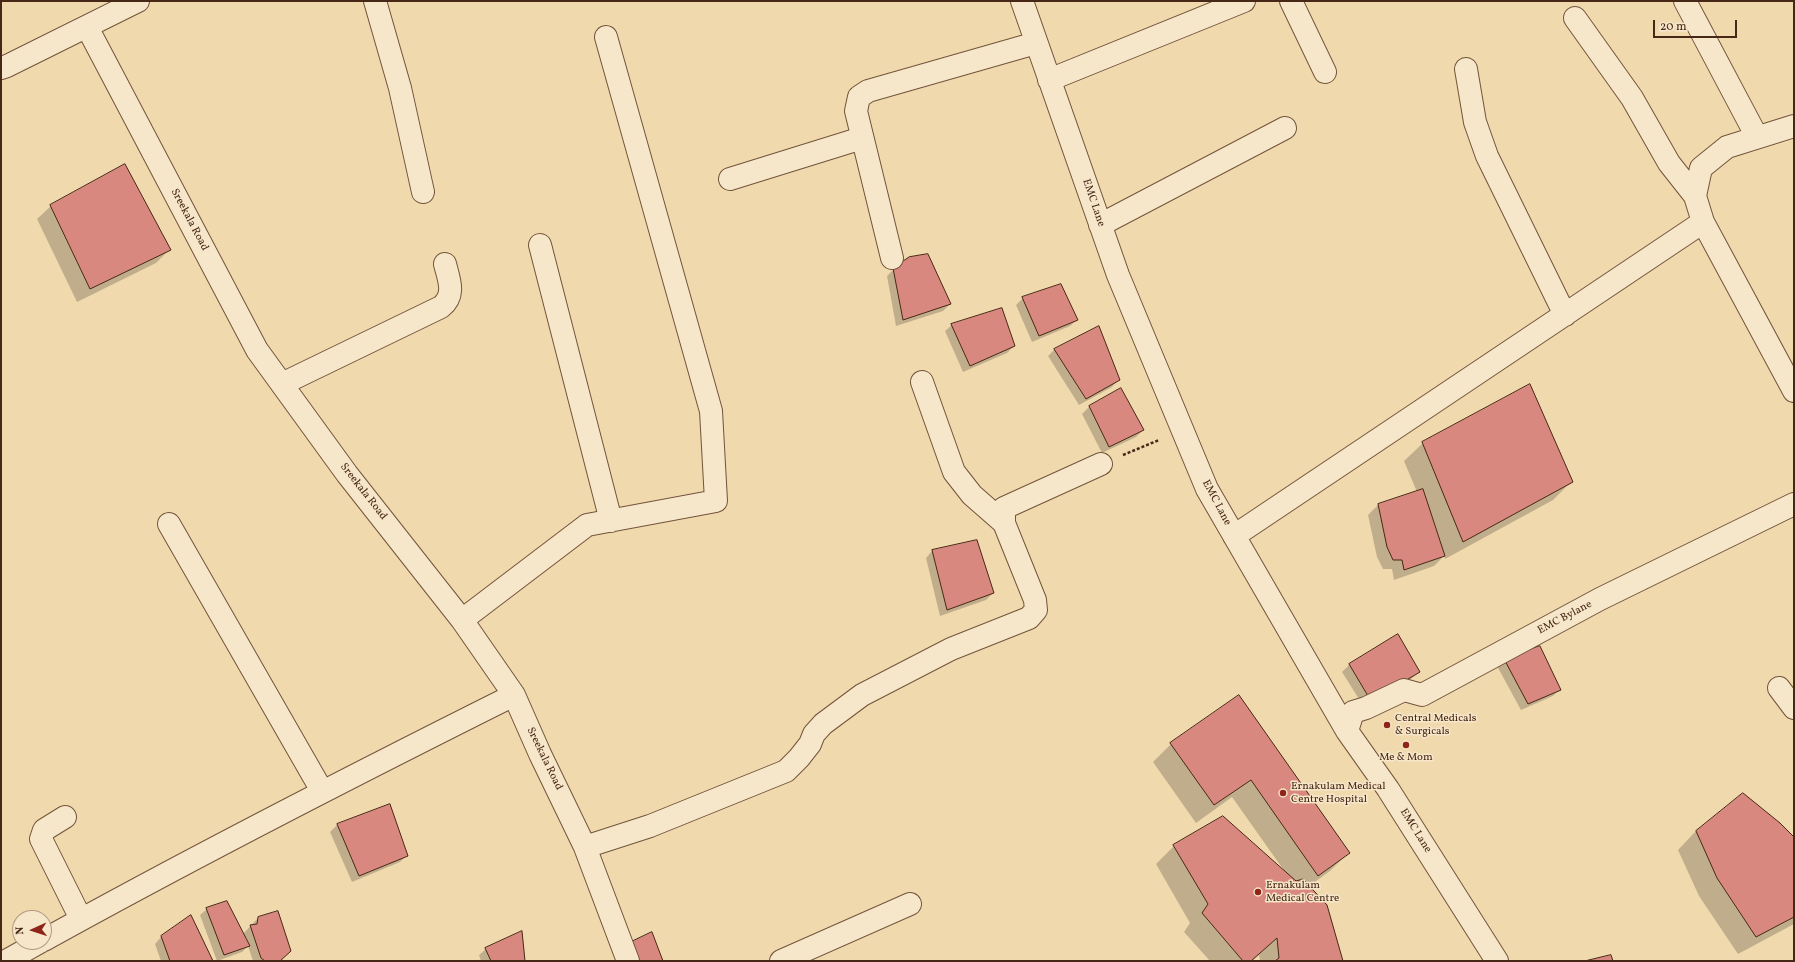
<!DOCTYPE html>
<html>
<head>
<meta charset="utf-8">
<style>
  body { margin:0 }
  #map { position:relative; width:1795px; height:962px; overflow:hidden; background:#f1d9ae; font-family:Vollkorn,serif }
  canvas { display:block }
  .frame { position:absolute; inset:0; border:2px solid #472715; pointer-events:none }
  .north { position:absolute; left:12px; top:910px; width:40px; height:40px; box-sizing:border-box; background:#f6e6ca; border:1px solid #b09a82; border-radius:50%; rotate:267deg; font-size:11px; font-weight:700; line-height:16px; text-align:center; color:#472715 }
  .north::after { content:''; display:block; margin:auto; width:14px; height:18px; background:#8f2418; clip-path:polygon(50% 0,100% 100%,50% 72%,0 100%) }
  .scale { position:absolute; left:1653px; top:20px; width:84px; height:18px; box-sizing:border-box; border:2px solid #472715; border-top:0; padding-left:5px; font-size:12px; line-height:14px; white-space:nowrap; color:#472715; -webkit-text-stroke:3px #f6e6ca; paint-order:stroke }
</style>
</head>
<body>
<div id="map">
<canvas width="1795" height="962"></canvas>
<div class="frame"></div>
<div class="north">N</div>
<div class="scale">20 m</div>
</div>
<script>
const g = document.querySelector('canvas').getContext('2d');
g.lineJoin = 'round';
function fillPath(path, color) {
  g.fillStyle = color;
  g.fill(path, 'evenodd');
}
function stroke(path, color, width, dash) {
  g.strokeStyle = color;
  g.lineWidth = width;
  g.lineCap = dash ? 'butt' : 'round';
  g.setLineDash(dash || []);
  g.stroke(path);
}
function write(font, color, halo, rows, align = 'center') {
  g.font = font + ' Vollkorn,serif';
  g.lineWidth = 3;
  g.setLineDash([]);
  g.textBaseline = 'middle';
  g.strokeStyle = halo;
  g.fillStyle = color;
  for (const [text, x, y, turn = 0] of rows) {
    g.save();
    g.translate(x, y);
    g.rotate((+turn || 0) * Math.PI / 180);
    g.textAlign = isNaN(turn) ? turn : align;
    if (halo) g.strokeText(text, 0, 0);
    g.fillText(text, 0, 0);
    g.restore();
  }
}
const shadow = new Path2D(`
  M125,165L169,250L156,263L77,302L37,219L51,206Z
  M894,269L950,304L943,311L896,326L887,276Z
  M1023,298L1077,320L1070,326L1032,342L1016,305Z
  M952,325L1014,346L1007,353L963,372L945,331Z
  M1055,349L1118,380L1112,387L1079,405L1048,356Z
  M1120,389L1143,430L1136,437L1102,453L1082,414L1089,407Z
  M1423,443L1571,482L1553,500L1445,559L1444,556L1434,566L1394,580L1392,569H1383L1377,557L1368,515L1378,505L1417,492L1404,461Z
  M932,551L993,593L986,600L940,616L926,558Z
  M1398,636L1418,672L1412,678L1364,707L1342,672L1349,665Z
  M1504,660L1560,689L1553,696L1521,710L1497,666Z
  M1238,696L1348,853L1330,871L1309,886L1342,961H1260L1259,955L1252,961H1210L1184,932L1190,923L1156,864L1174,846L1283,869L1232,797L1196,823L1153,762L1171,744Z
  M389,805L407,855L400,862L352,882L330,832L337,825Z
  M1696,831L1794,838V924L1738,954L1699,896L1678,850Z
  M207,909L243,934L259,917L279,961H253L248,946L242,952L217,961L200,915Z
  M161,937L212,961H161L155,944Z
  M486,949L524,961H481L479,955Z`);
const building = new Path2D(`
  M125,164L171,250L90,289L50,205Z
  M928,254L951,304L903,320L893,268L909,257Z
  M1061,284L1078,320L1039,336L1022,297Z
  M1002,308L1015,346L970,366L951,324Z
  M1099,326L1120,380L1086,399L1054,349Z
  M1530,384L1573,482L1463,542L1422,442Z
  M1121,388L1144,430L1109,447L1089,406Z
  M1423,489L1445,556L1404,570L1402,560H1393L1387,547L1378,504Z
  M977,540L994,593L947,610L932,550Z
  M1398,634L1420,672L1371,701L1349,664Z
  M1540,646L1561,690L1528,704L1504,659Z
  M1239,695L1350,853L1318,876L1251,780L1214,805L1170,743Z
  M1743,793L1780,823L1794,837V917L1756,937L1717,878L1696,831Z
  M390,804L408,856L359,876L337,824Z
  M1223,816L1296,881L1303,879L1327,905L1343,961H1275L1279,958L1277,938L1251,961H1243L1202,913L1208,904L1173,845Z
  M227,901L250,946L224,955L206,908Z
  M278,911L291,951L280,961H265L261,958L250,925L257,924L258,917Z
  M191,915L213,961H170L161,936Z
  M522,931L525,961H491L485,948Z
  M652,932L663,961H633L627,944Z
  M1611,955L1613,961H1585Z`);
const path = new Path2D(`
  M1123,455L1159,440`);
const minor = new Path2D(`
  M375,1L400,88L423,192
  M1022,1L1118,275L1207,489L1347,731L1388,789L1497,961
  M1291,1L1325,72
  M1685,1L1757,137
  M1575,18L1632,98L1669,163L1695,196
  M87,27L257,350L347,474L462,620L514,695L540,754L585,847L628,961
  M1,68L7,66L138,1
  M1466,69L1475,122L1487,156L1565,315
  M1049,80L1244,1
  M1794,126L1727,147L1701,168L1695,196L1703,222L1794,391
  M730,179L862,138
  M1100,225L1285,128
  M540,245L611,521
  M892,258L856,111L859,97L868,91L1036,43
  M922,382L954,472L972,495L1004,523
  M282,384L441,307C456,295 449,280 445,264
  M169,524L322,791
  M1234,536L1703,222
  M462,620L587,525L716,501L711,411L606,37
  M1779,688L1794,708
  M1347,731L1353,712L1366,708L1404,690L1422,695L1600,599L1794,504
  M65,817L44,830L41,839L81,919
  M585,847L650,826L786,771L799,758L810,744L814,734L823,724L862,695L951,649L1029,618L1036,610L1035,600L1004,523V508L1101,464
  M44,940C199,854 356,774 514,695
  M6,961L40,942
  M781,961L910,904`);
const markers = [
  [1387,725,4,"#8f2418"],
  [1406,745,4,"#8f2418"],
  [1283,793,4,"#8f2418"],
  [1258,892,4,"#8f2418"]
];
const streetNames = [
  ["EMC Lane",1093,203,71],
  ["Sreekala Road",189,220,62],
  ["Sreekala Road",363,492,52],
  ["EMC Lane",1216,503,62],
  ["EMC Bylane",1565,618,-28],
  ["Sreekala Road",544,759,64],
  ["EMC Lane",1415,831,58]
];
const poiNames = [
  ["Central Medicals",1395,719],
  ["& Surgicals",1395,732],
  ["Me & Mom",1406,758,"center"],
  ["Ernakulam Medical",1291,787],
  ["Centre Hospital",1291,800],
  ["Ernakulam",1266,886],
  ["Medical Centre",1266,899]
];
fillPath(shadow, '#0003');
fillPath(building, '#d8887f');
stroke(building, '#472715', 1);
stroke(minor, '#72543b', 24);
stroke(path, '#472715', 2.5, [3, 2]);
stroke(minor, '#f6e6ca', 22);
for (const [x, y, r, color] of markers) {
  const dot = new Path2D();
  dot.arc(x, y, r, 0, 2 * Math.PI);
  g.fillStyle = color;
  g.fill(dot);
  stroke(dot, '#f6e6ca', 1.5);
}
write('11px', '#472715', '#f6e6ca', streetNames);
write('11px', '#472715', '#f6e6ca', poiNames, 'left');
</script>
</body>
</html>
